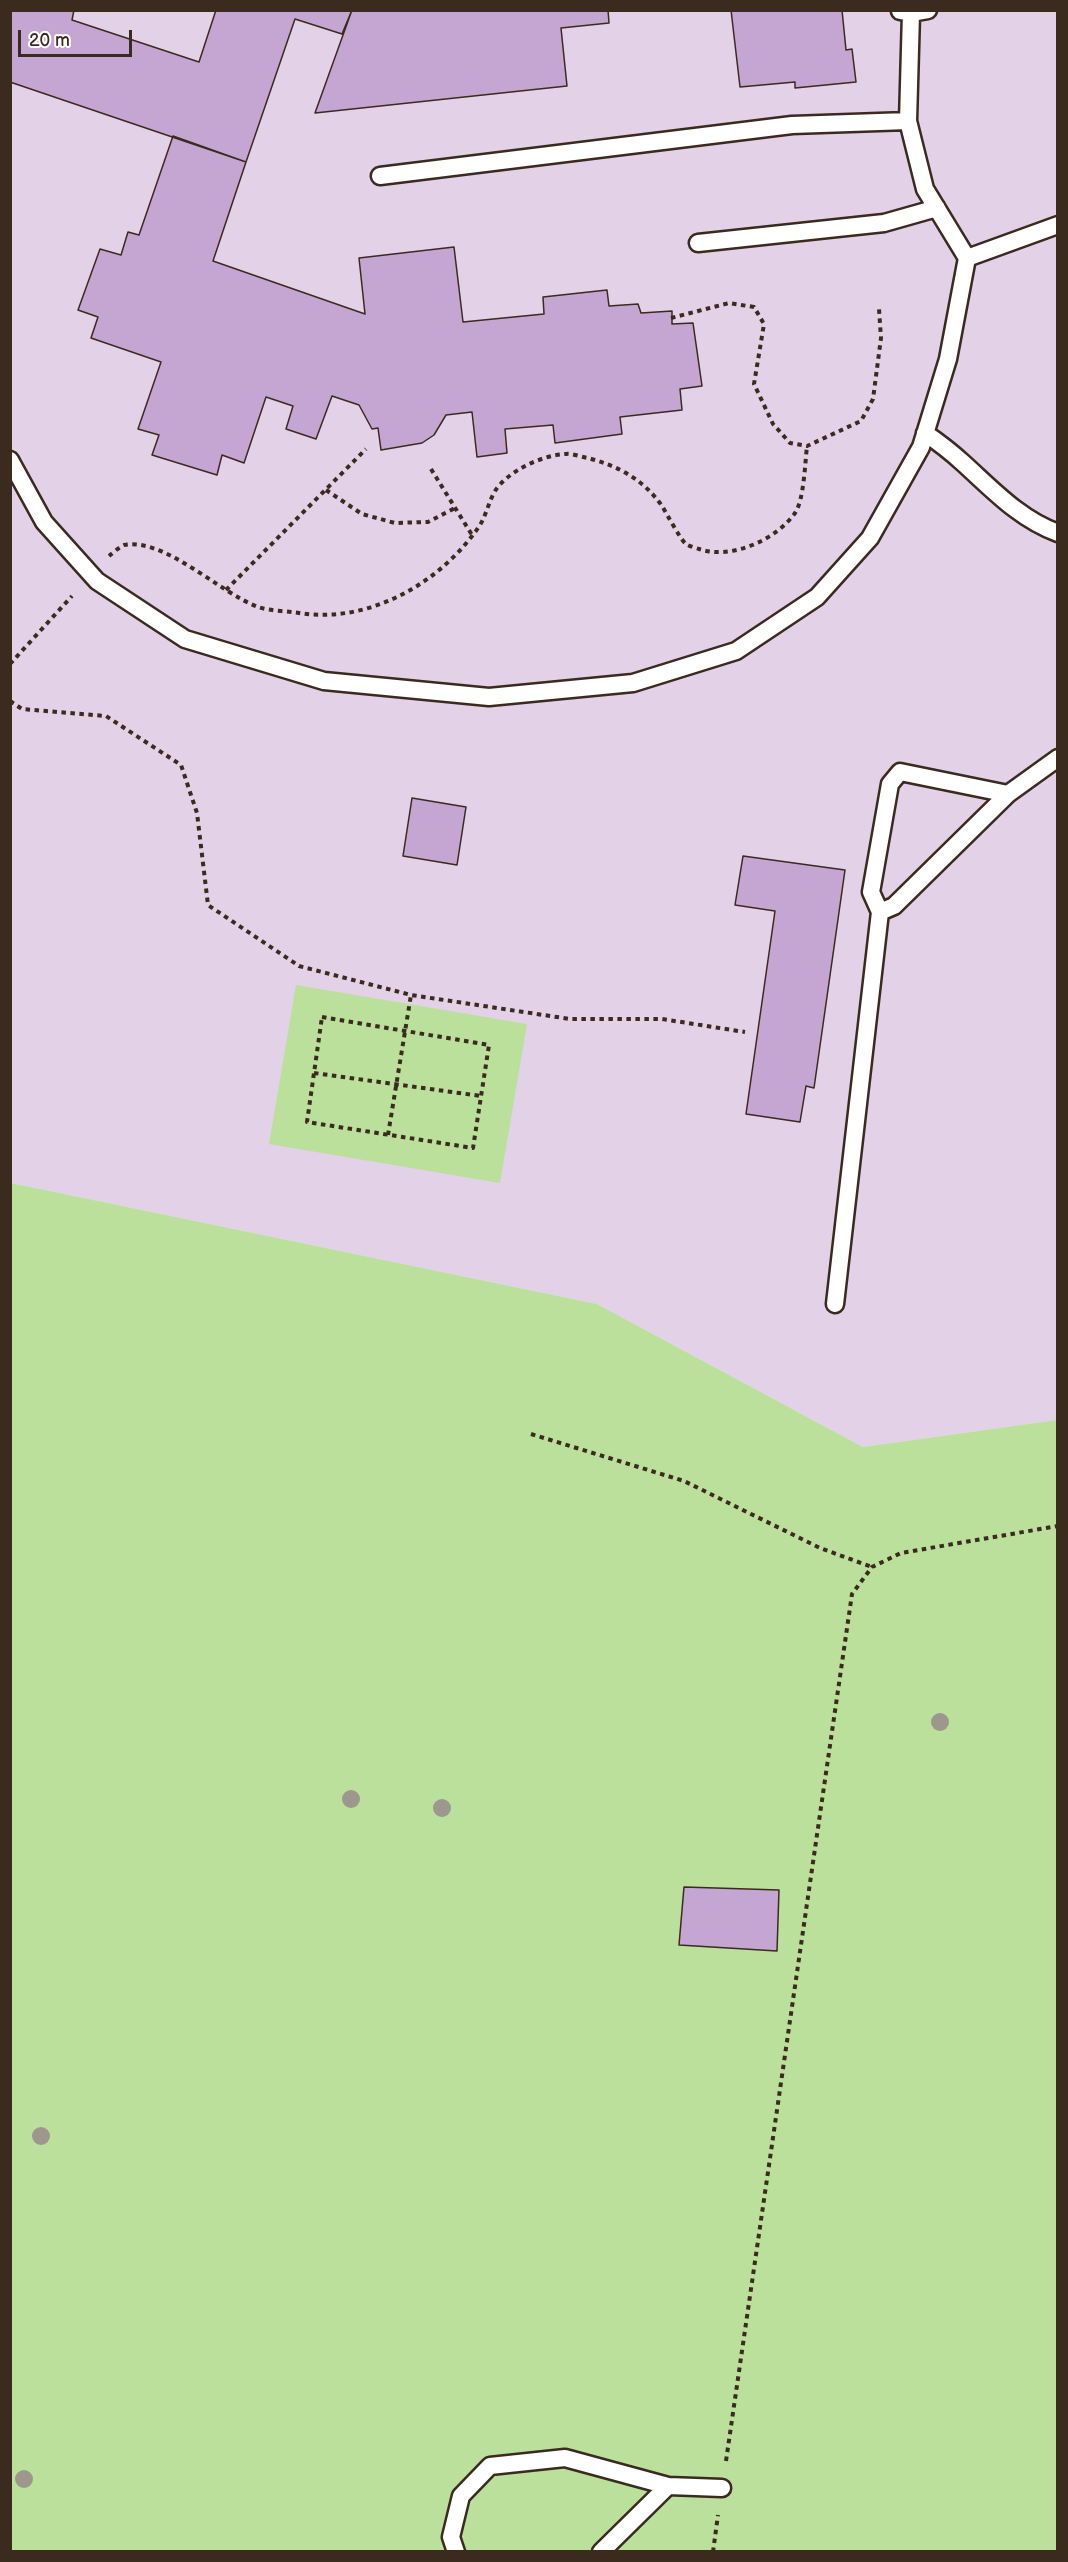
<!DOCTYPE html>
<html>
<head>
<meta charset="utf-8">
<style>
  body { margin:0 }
  #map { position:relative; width:1068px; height:2562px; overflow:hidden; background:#eee4f1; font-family:"Balsamiq Sans",sans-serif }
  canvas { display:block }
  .frame { position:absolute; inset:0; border:12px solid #3b2a1e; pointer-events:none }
  .scale { position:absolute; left:18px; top:30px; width:114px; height:27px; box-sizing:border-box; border:3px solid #3b2a1e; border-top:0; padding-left:8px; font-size:18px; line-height:21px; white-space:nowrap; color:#3b2a1e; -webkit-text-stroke:4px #fff; paint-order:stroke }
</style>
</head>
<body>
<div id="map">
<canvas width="1068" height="2562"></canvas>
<div class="frame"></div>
<div class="scale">20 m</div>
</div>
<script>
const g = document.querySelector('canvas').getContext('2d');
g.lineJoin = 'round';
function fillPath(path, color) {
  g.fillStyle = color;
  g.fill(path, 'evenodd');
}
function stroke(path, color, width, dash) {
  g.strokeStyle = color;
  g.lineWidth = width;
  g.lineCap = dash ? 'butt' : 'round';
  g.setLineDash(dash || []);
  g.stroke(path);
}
const built = new Path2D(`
  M11,11H1057V1420L863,1447L597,1304L11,1183Z`);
const green = new Path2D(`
  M296,985L527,1024L500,1183L269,1144Z
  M11,1183L597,1304L863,1447L1057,1420V2551H11Z`);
const building = new Path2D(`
  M10,10H74L72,20L199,62L216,10H352L342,34L295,19L246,162L10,82Z
  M352,10H608L609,23L561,28L567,86L315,113Z
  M731,10H842L846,50L852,49L856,82L795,88V82L740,87Z
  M173,136L246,162L213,261L365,314L359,258L454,247L463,322L544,314L543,297L607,290L609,306L638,304L641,313L672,311V324L693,323L702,386L680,389L682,410L620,417L622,434L555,443L553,425L505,429L507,453L477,457L472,412L446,415L434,435L422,443L381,450L378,428L372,429L359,405L332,396L316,439L286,429L293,406L266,397L244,463L222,455L217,475L152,455L159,435L138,429L161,362L91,338L98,317L78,310L100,249L121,255L128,232L139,235Z
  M412,798L466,807L457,865L403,856Z
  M743,856L845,870L814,1088L806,1086L800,1122L746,1114L775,911L735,905Z
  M684,1887L779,1890L777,1951L679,1945Z`);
const path = new Path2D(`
  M671,318L729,303L754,307L764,324L754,384L773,424L790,443L807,446L861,421L873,399L881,338L879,309
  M431,469L472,535
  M326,490L362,514L395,523L428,522L455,508
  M109,556C113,553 119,547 124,545C164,537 220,593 258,607C270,611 286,611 299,613C368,624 439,584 478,528C486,517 488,503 495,491C508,471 542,455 566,454C572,453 581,457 588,458C618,466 643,479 662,506C667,514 680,539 686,544C689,546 695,548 699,549C731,560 776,540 795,513C804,500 805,463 807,446
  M226,590L366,449
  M10,664L72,596
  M10,701L22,709L106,716L181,765L197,813L208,905L299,966L411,995L570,1019H662L745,1032
  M322,1017L489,1045L473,1148L307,1122Z
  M314,1073L481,1096
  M388,1135L411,995
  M531,1434L684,1481L820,1548L872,1567
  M726,2461L852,1594L872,1567L901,1553L1058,1526
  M713,2552L718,2515`);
const service = new Path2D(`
  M900,11L911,13L928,10
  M380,176L792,125L908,121
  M698,243L884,223L937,208
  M967,258L1058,225
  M925,433C938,442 950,451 962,462C991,488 1019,519 1058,533
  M10,460L44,522L97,581L185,639L324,681L489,697L633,683L736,651L817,597L870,538L921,447L948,359L967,258L925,189L908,121L911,13
  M1008,794L900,772L890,784L871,892L880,912L894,906L1008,794L1058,758
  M835,1304L880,912
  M456,2552L451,2537L461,2496L490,2466L565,2458L668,2486L722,2488
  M601,2552L668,2486`);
const trees = [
  [940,1722],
  [351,1799],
  [442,1808],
  [41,2136],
  [24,2479]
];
fillPath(built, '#e2d1e7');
fillPath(green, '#bbe09b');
fillPath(building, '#c5a5d1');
stroke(building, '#3b2a1e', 1.5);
stroke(service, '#3b2a1e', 21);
stroke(path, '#3b2a1e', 4, [4.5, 4.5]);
stroke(service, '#fff', 16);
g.fillStyle = '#9d978e';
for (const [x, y] of trees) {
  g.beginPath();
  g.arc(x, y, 9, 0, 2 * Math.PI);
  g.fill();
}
</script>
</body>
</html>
